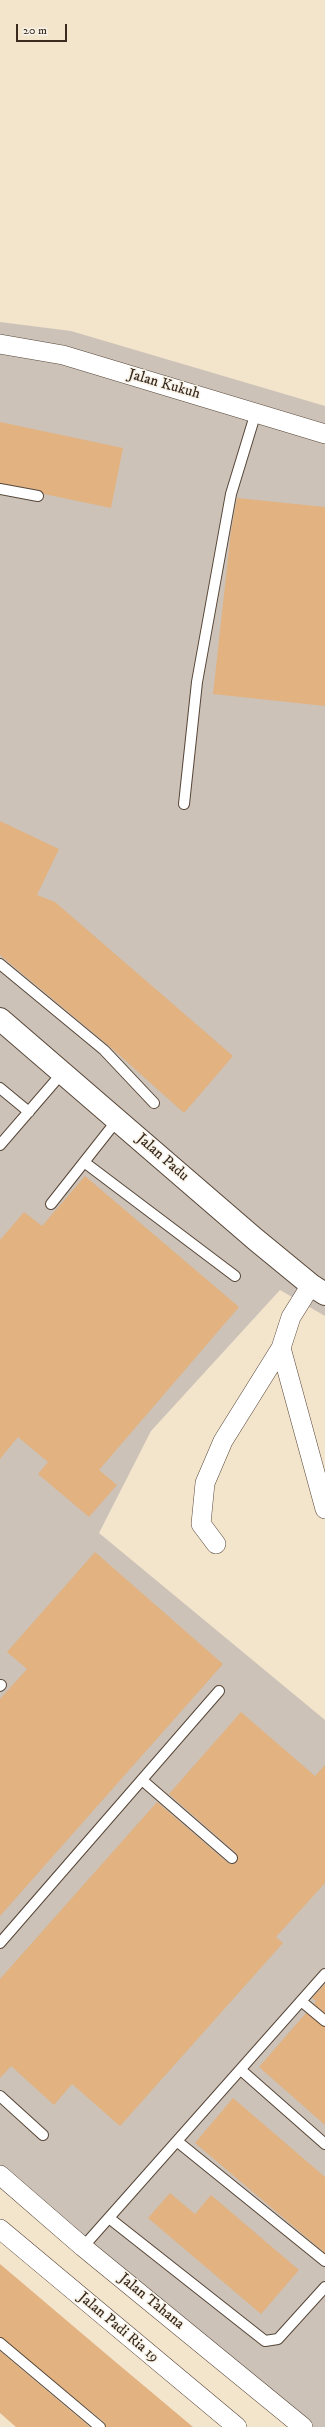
<!DOCTYPE html>
<html>
<head>
<meta charset="utf-8">
<style>
  body { margin:0 }
  #map { position:relative; width:325px; height:2427px; overflow:hidden; background:#f3e4cc; font-family:"IM FELL DW Pica",serif }
  canvas { display:block }
  .scale { position:absolute; left:16px; top:24px; width:51px; height:18px; box-sizing:border-box; border:2px solid #3b2a1e; border-top:0; padding-left:5px; font-size:12px; line-height:14px; white-space:nowrap; color:#3b2a1e; -webkit-text-stroke:3px #f7f3e8; paint-order:stroke }
</style>
</head>
<body>
<div id="map">
<canvas width="325" height="2427"></canvas>
<div class="scale">20 m</div>
</div>
<script>
const g = document.querySelector('canvas').getContext('2d');
g.lineJoin = 'round';
function paint(path, color) { g.fillStyle = color; g.fill(path, 'evenodd'); }
function strokePath(path, color, width, dash) { g.strokeStyle = color; g.lineWidth = width; g.lineCap = dash ? 'butt' : 'round'; g.setLineDash(dash || []); g.stroke(path); }
function label(font, color, halo, rows, align = 'center') {
  g.font = font + ' "IM FELL DW Pica",serif'; g.lineWidth = 3; g.setLineDash([]); g.textBaseline = 'middle'; g.strokeStyle = halo; g.fillStyle = color; for (const [text, x, y, turn = 0] of rows) {
    g.save(); g.translate(x, y); g.rotate((+turn || 0) * Math.PI / 180); g.textAlign = isNaN(turn) ? turn : align; if (halo) g.strokeText(text, 0, 0); g.fillText(text, 0, 0); g.restore();
  }
}
const industrial = new Path2D(`
  M0,322L71,331L325,406V1316L280,1290L151,1431L99,1533L325,1720V2427H299L0,2185Z`);
const building = new Path2D(`
  M0,422L123,448L111,508L44,494L39,490L0,483Z
  M237,498L325,507V706L213,694L231,531Z
  M0,821L59,849L37,895L55,902L233,1056L184,1113L108,1045L0,955Z
  M85,1176L239,1307L99,1470L117,1485L89,1517L38,1474L48,1462L18,1437L0,1459V1240L24,1212L42,1226Z
  M95,1552L223,1664L0,1916V1699L27,1669L7,1652Z
  M241,1712L315,1776L325,1765V1883L276,1937L283,1943L120,2126L72,2084L54,2105L11,2066L0,2078V1979L157,1802L228,1863L234,1864L237,1862L236,1853L169,1794Z
  M325,1984V2013L314,2004L316,2001L312,1998Z
  M306,2013L325,2027V2125L259,2067Z
  M233,2098L325,2177V2253L195,2143Z
  M170,2193L195,2214L211,2195L299,2270L261,2314L148,2218Z
  M0,2264L112,2359L193,2427H106L104,2422L0,2337Z
  M0,2351L90,2427H16L0,2413Z`);
const service = new Path2D(`
  M0,489L38,496
  M184,804L197,682L231,494L256,412
  M0,964L104,1050L154,1103
  M0,1088L29,1112
  M0,1145L63,1072
  M84,1162L235,1276
  M51,1204L118,1119
  M0,1686L1,1685
  M142,1780L232,1858
  M0,1943L219,1691
  M301,2001L325,2021
  M241,2070L325,2144
  M0,2096L43,2135
  M178,2142L325,2261
  M109,2218L265,2341L278,2339L325,2287
  M83,2247L325,1974
  M0,2343L100,2427`);
const minor = new Path2D(`
  M0,344L63,355L325,434
  M281,1348L325,1509
  M216,1544L201,1524L205,1483L223,1441L281,1348L291,1317L311,1285
  M0,2175L83,2247L303,2427
  M0,2229L237,2427`);
const tertiary = new Path2D(`
  M0,1019L255,1239L311,1285L325,1294`);
const streetNames = [
  ["Jalan Kukuh",164,385,16],
  ["Jalan Padu",162,1158,41],
  ["Jalan Tahana",151,2302,39],
  ["Jalan Padi Ria 19",118,2328,40]
];
paint(industrial, '#ccc2b8');
paint(building, '#e2b281');
strokePath(service, '#574638', 12);
strokePath(minor, '#574638', 20);
strokePath(tertiary, '#574638', 24);
strokePath(service, '#fff', 10);
strokePath(minor, '#fff', 19);
strokePath(tertiary, '#fff', 22);
label('15px', '#3b2a1e', '#f7f3e8', streetNames);
</script>
</body>
</html>
